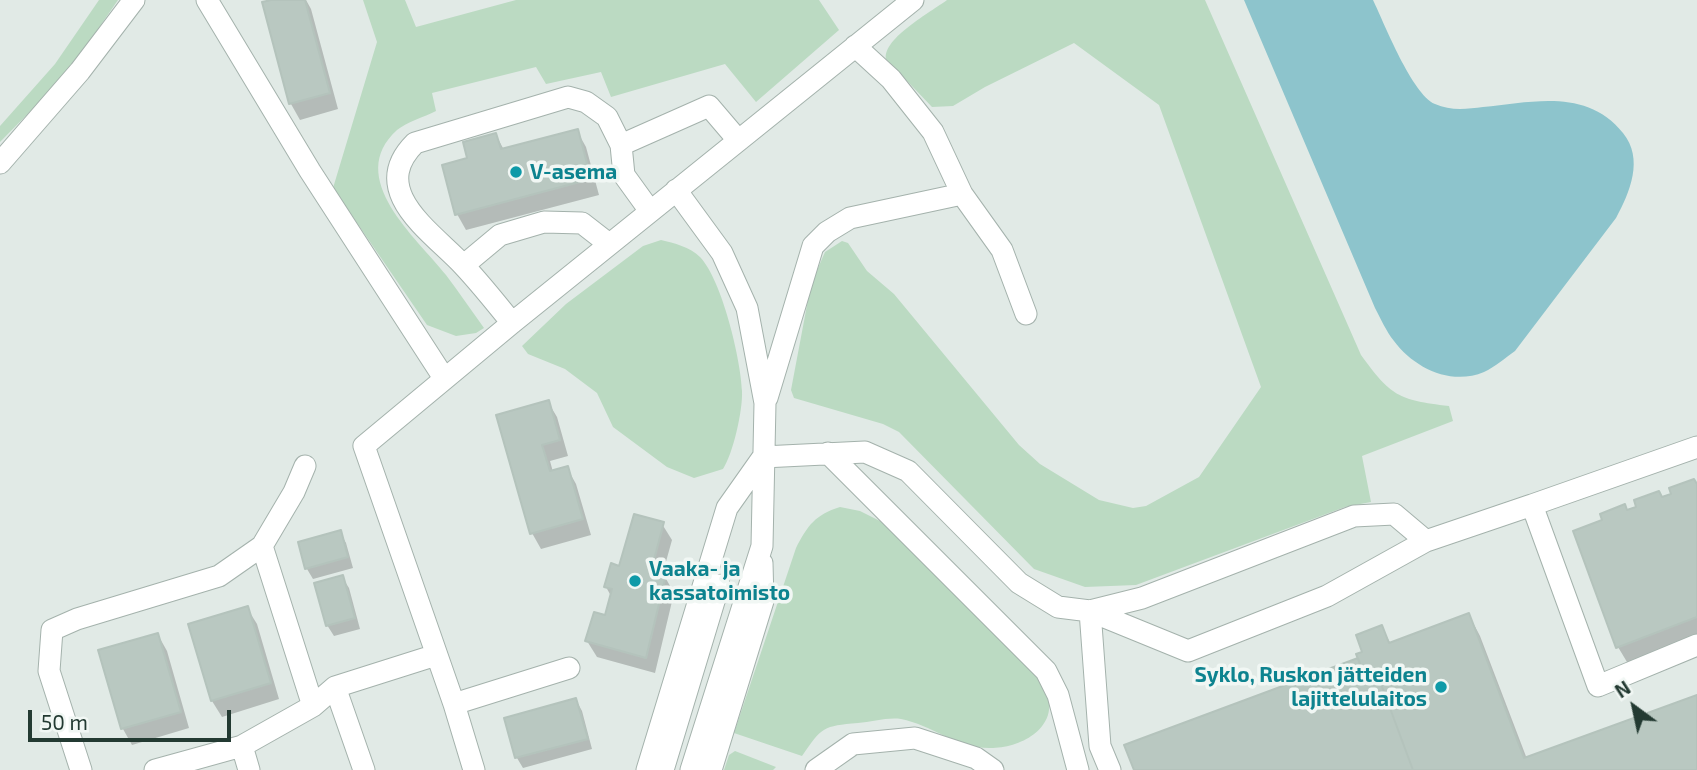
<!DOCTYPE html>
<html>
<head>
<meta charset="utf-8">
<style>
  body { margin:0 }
  #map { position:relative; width:1697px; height:770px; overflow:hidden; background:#e1eae6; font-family:"Exo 2",sans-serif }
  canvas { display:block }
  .north { position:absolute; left:1599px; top:672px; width:70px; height:70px; -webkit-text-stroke:5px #f1f7f4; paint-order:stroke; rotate:327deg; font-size:19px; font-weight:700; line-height:28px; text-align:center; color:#233a32 }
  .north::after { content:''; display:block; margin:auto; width:24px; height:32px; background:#233a32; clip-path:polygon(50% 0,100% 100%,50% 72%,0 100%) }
  .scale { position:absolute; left:28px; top:710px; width:203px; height:32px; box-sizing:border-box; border:4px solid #233a32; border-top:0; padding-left:9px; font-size:21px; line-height:24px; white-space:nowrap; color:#233a32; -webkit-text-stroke:5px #f1f7f4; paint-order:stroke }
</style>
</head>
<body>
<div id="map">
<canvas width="1697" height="770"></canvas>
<div class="north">N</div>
<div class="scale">50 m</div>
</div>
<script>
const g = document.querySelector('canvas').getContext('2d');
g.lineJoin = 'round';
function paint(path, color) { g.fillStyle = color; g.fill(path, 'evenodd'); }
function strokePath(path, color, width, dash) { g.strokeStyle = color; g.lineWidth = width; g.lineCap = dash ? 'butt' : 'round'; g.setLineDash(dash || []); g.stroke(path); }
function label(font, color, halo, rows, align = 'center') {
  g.font = font + ' "Exo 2",sans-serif'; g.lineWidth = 7; g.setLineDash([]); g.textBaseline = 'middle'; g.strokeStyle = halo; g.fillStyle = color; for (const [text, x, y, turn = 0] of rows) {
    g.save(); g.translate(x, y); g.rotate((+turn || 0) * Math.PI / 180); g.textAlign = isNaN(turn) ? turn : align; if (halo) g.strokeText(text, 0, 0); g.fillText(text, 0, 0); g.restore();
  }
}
const green = new Path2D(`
  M99,0H118L67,74L0,142V126L55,64Z
  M363,0H405L416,27L516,0H819L839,30L756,102L725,64L611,97L601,72L546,84L536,67L432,93L436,111C424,117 407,122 397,130C344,178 417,238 446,275C459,292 471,310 484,328L476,333L456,336L427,325L333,188L377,42Z
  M947,0H1205L1361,355C1391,396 1398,400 1449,406L1453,421L1362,456L1371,502L1345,507L1136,585L1085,587L1034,569L899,432L883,424L794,398L791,390L811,284L825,252L842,241L848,243L867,271L894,294L1019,445L1040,464L1099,500L1133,508L1146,506L1199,477L1261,387L1159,105L1074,43L985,87L953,106L932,107L886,59C883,38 931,12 947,0Z
  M661,240C674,243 690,247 700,257C722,280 741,360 742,391C743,410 733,454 723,469L694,478L667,467L613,427L597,393L565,369L528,354L522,346L566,304L643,246Z
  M840,507L860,511L884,523L1036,674C1040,680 1045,686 1047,692C1059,727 1023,747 993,748C960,750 932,725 901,719C888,717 871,722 858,723C823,726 822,727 802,756L734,733L796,548C808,525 815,515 840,507Z
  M735,751L776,767L773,770H724L729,755Z`);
const water = new Path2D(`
  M1244,0H1373C1385,25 1412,94 1435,104C1450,111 1467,109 1483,107C1533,102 1587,88 1623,133C1644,159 1630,192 1616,218L1515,351C1505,358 1495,367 1484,372C1451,386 1414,368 1394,341C1386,331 1381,319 1375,308Z`);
const shadow = new Path2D(`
  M278,0H306L311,9L338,109L300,120L291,104L264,4Z
  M577,131L586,147L599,195L466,230L457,214L469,160L496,135L504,150Z
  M548,402L557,417L568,456L550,461L553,472L567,468L576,484L591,535L541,549L532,533L498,416Z
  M1697,486V642L1630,667L1618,647L1628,512Z
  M662,524L672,540L662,576L665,577L674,593L655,673L597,657L587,641L606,617L611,596L606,587Z
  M340,532L346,543L353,568L313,579L307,569Z
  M342,577L349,588L360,629L334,636L327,625Z
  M247,608L257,624L279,699L222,717L212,701L190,625Z
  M1469,615L1480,636L1527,759L1697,697V770H1136L1360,659L1381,627L1391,644Z
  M158,635L167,651L189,728L132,745L123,729L101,651Z
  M576,700L582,711L592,749L523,768L517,758L506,720Z`);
const building = new Path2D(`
  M271,0H305L330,93L289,104L262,2Z
  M578,129L591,179L455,215L442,165L467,158L463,142L496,133L501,149Z
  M549,400L560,440L542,445L550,471L568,466L583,519L530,534L496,415Z
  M1694,479L1697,484V617L1616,648L1573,531L1602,520L1600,514L1625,504L1627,510L1636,507L1634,500L1659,491L1662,497L1671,494L1669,488Z
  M634,514L664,522L651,571L666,575L646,658L585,641L594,612L605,615L612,589L604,587L611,563L619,566Z
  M341,530L348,557L305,569L298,542Z
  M343,575L355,618L326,626L314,583Z
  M248,606L271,683L211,701L188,624Z
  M1469,613L1524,758L1697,695V770H1413L1378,676L1366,680L1356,654L1362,652L1356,635L1382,625L1389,643Z
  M158,633L181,712L121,729L98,650Z
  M1358,658L1366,680L1378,676L1413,770H1134L1124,745Z
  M576,698L588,739L515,758L504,718Z`);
const minor = new Path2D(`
  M207,0L310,171L444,378
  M621,145L709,106L738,140
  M0,163L80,71L134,0
  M676,190L722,253L747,308L765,403L762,546L691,770
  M962,194L1002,250L1026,314
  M464,265L500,235L544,222L582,223L609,244
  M512,323C496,303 480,283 463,265C431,231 367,191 415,143L568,97L586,102L607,117L621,145L624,175L650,211
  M767,398L813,246L827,232L850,218L962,194L933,132L891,79L855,46
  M828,453L1046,671L1058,695L1078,770
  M763,457L865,452L908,471L1019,583L1058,607L1090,611L1142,598L1354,516L1394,514L1426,541L1532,505L1598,686L1697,645
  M1532,505L1697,447
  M262,546L313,706
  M335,687L364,770
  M454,704L569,668
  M242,746L249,770
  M81,770L49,671L52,630L77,619L219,576L262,546L294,492L305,466
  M155,770L242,746L313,706L335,687L436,655
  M474,770L454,704L364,446L512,323L913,0
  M647,770L727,508L763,457
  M663,770L719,585
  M711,770L763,601L762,563
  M816,770L853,744L915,738L976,758L993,770
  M1110,770L1100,746L1090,611L1188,651L1327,596L1426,541`);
const markers = [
  [516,172,7,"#0f9aa8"],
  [635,581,7,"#0f9aa8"],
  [1441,687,7,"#0f9aa8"]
];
const cultureNames = [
  ["V-asema",530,172],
  ["Vaaka- ja",649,569],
  ["kassatoimisto",649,593],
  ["Syklo, Ruskon jätteiden",1427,675,"right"],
  ["lajittelulaitos",1427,699,"right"]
];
paint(green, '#bbdac2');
paint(water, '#8dc4cc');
paint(shadow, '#0003');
paint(building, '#b9c8c1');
strokePath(building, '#b4c3bc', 2);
strokePath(minor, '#a4b2ac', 23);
strokePath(minor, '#fff', 21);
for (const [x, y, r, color] of markers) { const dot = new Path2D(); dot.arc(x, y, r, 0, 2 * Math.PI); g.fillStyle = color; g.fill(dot); strokePath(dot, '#f1f7f4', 2.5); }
label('bold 21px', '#0d838f', '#f1f7f4', cultureNames, 'left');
</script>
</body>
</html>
